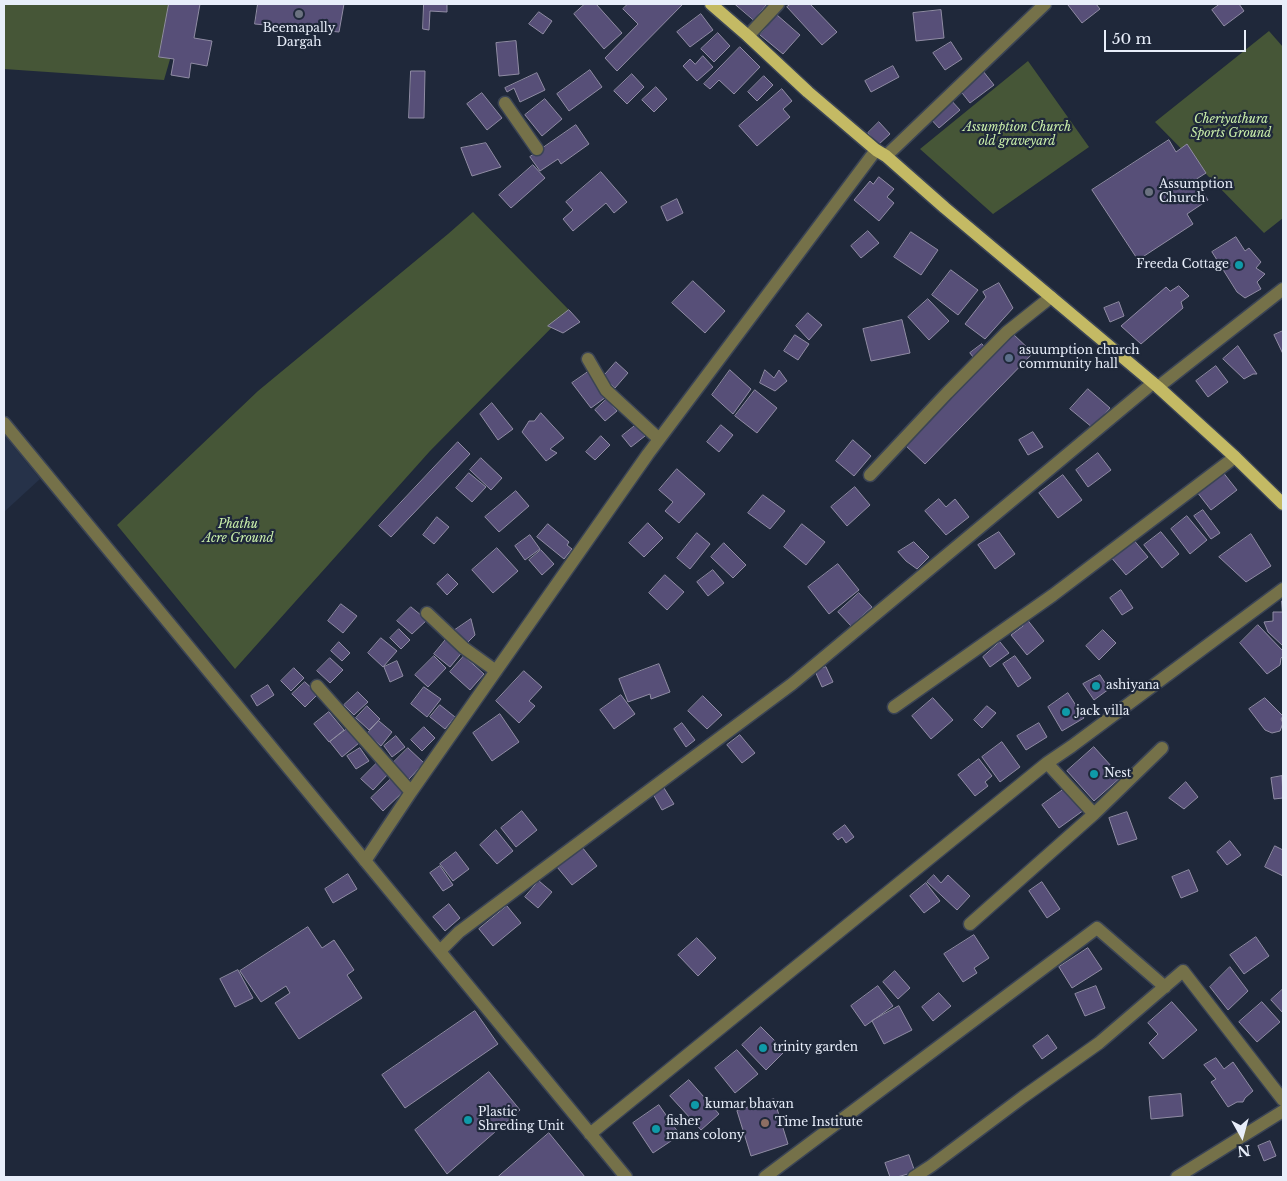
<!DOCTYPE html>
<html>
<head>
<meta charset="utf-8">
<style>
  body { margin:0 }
  #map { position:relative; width:1287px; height:1181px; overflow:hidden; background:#1f283a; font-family:"Libre Baskerville",serif }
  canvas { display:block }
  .frame { position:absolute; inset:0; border:5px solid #e8eefa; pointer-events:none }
  .north { position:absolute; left:1217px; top:1111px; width:50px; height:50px; -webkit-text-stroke:4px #1f283a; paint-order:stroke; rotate:173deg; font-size:14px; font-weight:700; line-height:20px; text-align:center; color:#e8eefa }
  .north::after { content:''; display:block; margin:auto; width:18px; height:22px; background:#e8eefa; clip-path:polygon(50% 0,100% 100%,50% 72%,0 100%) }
  .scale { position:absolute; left:1104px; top:30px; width:142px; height:22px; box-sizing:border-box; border:2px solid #e8eefa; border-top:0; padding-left:6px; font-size:15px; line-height:18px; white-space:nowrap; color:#e8eefa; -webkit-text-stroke:4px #1f283a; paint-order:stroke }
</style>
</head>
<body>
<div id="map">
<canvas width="1287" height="1181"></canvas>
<div class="frame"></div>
<div class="north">N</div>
<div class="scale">50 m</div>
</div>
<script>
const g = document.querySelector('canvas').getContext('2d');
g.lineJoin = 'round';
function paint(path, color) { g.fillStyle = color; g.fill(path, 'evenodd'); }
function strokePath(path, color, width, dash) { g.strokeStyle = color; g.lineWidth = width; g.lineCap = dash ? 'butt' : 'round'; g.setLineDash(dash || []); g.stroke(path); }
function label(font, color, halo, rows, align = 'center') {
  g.font = font + ' "Libre Baskerville",serif'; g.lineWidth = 4.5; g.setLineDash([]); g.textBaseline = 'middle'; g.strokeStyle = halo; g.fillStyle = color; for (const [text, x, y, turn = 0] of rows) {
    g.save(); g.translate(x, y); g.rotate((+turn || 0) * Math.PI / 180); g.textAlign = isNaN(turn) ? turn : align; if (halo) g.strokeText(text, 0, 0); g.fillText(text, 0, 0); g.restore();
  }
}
const built = new Path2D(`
  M4,435L40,479L4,512Z`);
const green = new Path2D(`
  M4,4H186L164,80L4,69Z
  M1269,31L1283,47V218L1264,233L1155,122Z
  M1028,61L1089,147L993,214L920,149Z
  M473,212L569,310L430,451L235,669L117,525L258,391L448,234Z`);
const building = new Path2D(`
  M169,4H200L194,38L212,41L207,66L191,63L189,78L171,75L174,59L159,57Z
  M258,4H344L339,32L255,24Z
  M424,4H447V12L430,11L429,30L423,29Z
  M585,4H596L622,33L604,49L574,14Z
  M628,4H683L617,71L605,58L638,24L623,9Z
  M735,4H767L754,20Z
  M791,4H810L837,32L822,45L787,7Z
  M1070,4H1096L1100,9L1082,23L1068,5Z
  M1220,4H1239L1244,11L1224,26L1212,10Z
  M941,10L944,38L916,41L913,13Z
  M539,12L552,21L543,34L529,24Z
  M701,14L713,30L690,47L677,32Z
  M777,15L800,35L783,54L760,35Z
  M718,33L730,46L714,62L701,49Z
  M516,41L519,74L499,76L496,43Z
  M951,42L962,59L945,70L933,53Z
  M740,47L760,67L734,94L719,80L710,89L704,84Z
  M703,56L713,67L697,81L683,66L690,59L695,64Z
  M893,66L899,77L871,92L865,81Z
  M590,70L602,87L569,111L557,94Z
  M411,71H425L424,118H409Z
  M983,71L994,85L970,103L959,89Z
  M537,73L545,90L520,102L514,88L507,92L505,88Z
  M632,74L644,87L627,104L614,91Z
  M764,76L773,85L757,101L748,92Z
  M656,87L667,99L654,112L642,100Z
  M782,89L792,101L783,109L790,117L757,146L739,126Z
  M482,93L502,118L487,130L467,104Z
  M949,98L960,110L939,128L928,116Z
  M545,99L562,119L542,136L525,115Z
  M879,122L890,134L878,145L868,133Z
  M576,125L589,144L561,164L558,159L540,171L530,157Z
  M1169,140L1176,152L1187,144L1206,173L1195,180L1208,200L1187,214L1193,224L1138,260L1092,190Z
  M486,143L501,167L472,176L461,148Z
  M533,165L545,178L511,208L499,195Z
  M601,172L627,202L614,213L606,203L573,231L563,219L573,210L566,202Z
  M879,177L894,189L887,197L894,203L879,221L854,200L870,181L873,184Z
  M677,199L683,213L667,221L661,207Z
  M868,231L879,243L861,258L851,246Z
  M911,232L938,250L921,275L894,257Z
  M1236,237L1245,251L1249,248L1261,262L1256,268L1265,274L1257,282L1261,289L1245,298L1237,292L1212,252Z
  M951,270L978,290L958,315L932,295Z
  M693,281L725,311L705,333L672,303Z
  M999,283L1013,308L985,339L965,324L986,297L983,292Z
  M1179,286L1189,296L1181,302L1183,308L1141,344L1121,326L1166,287L1170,291Z
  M928,299L949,321L929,340L908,317Z
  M1119,302L1124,316L1110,322L1104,308Z
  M569,310L580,322L563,333L548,326Z
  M808,313L822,325L809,340L796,326Z
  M902,320L910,353L871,361L863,329Z
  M1283,331V354L1274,335Z
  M1012,333L1033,353L925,464L904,444Z
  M795,335L809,344L798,360L784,351Z
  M982,344L988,351L976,361L970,353Z
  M1238,346L1257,374H1253L1244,379L1223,359Z
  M616,362L628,373L615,388L603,377Z
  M1216,366L1228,382L1208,397L1196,381Z
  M730,370L751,389L733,414L712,395Z
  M765,370L774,378L779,370L787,381L775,391L760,383Z
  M588,372L606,397L591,408L572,383Z
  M1088,389L1110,408L1093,428L1070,409Z
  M755,390L777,408L757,433L735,416Z
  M607,399L617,411L605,421L595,410Z
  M492,403L513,429L498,440L480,414Z
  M541,413L564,438L550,449L557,453L546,461L522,432L529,421H534Z
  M636,425L645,436L631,447L622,436Z
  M721,425L733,435L719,452L707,442Z
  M1033,432L1043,447L1028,455L1019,440Z
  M601,436L610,445L595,460L586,452Z
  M853,440L871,456L854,476L836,461Z
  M458,442L470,454L391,537L379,526Z
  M1098,453L1111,470L1088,487L1076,470Z
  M481,458L502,478L491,490L470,470Z
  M677,469L705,494L679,523L665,511L673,502L659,490Z
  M1222,471L1237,490L1211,510L1197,492Z
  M469,473L486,487L472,502L456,488Z
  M1063,475L1082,500L1058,518L1039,493Z
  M855,487L870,505L847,526L831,507Z
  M516,491L529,506L499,532L485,517Z
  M763,495L785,511L770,529L748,513Z
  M939,499L946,507L955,499L969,517L946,535L925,511Z
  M1203,510L1220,533L1211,539L1194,516Z
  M1187,516L1207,540L1190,554L1171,529Z
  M437,517L449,527L434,544L423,535Z
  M648,523L663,538L644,557L629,543Z
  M548,524L569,542L567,545L572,549L564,559L537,537Z
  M802,524L825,542L806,565L784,547Z
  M999,532L1015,554L995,569L978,545Z
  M1161,532L1179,554L1162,568L1144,545Z
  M697,533L710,544L690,569L677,558Z
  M1251,534L1271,566L1246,582L1219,557Z
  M530,535L540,549L525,560L515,546Z
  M1132,538L1148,557L1126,575L1110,556Z
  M914,542L929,557L917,569L906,561L898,552Z
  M724,543L746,565L733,578L711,557Z
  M497,548L518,571L493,593L472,570Z
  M541,550L554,564L542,575L529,560Z
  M838,564L859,590L829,614L808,587Z
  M713,570L724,583L708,596L697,582Z
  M448,574L458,584L447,595L437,584Z
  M665,575L684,592L667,610L649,593Z
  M1121,590L1133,608L1122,615L1110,598Z
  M859,593L872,607L851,626L838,612Z
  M1282,601H1283V646L1268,632L1264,622L1273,621V612H1282Z
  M341,604L357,616L343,633L328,621Z
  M411,607L427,620L412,634L397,621Z
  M1026,618L1044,641L1027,655L1011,635L1023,626L1021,622Z
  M471,619L475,635L464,646L452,632Z
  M1258,625L1283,651V656L1281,658L1280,665L1267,674L1240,643Z
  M399,629L410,640L401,649L390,638Z
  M1103,630L1116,643L1099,660L1086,646Z
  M448,637L464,650L450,667L434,654Z
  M381,638L397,651L383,667L368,653Z
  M339,642L350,653L342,661L331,651Z
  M1000,642L1009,653L990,667L983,657Z
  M434,656L446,668L428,687L415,675Z
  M464,656L484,674L470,690L450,672Z
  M1015,656L1031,678L1018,687L1003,664Z
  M330,658L343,670L330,683L317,671Z
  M397,661L403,676L390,682L384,667Z
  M659,664L670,692L651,699L650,694L628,702L619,679Z
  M826,667L833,682L822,687L815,671Z
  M294,668L304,678L291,691L281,681Z
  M524,671L542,687L529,701L535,706L519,723L496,701Z
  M1100,675L1109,689L1094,700L1083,684Z
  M305,682L318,694L305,707L292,694Z
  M268,685L274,695L257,706L251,696Z
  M424,687L441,699L427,717L411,704Z
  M358,692L368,702L354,715L344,705Z
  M1068,693L1084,718L1062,731L1048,707Z
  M621,695L635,714L614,729L600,710Z
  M703,696L722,715L707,729L688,711Z
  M933,698L953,720L931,739L912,716Z
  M1265,698L1283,716L1281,719L1283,723L1280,731L1272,733L1265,730L1249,709Z
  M440,705L455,717L445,729L430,717Z
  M367,706L380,719L369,730L356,718Z
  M987,706L996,713L982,728L974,720Z
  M329,712L344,730L329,742L314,724Z
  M500,714L519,742L492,761L473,733Z
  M379,721L392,732L381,746L367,734Z
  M682,723L695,740L686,747L674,729Z
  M1039,723L1047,737L1026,750L1017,736Z
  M424,727L435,738L422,751L411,740Z
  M347,729L359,743L342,757L330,742Z
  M740,735L755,753L742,763L727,745Z
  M396,736L405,747L392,757L384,746Z
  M1002,742L1020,767L1000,782L982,757Z
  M1094,747L1121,777L1094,801L1067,771Z
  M360,748L369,761L356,769L347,756Z
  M408,748L424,763L409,779L393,763Z
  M979,759L992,776L985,782L988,786L975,796L958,775Z
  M378,762L389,773L373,790L361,779Z
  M1282,776L1283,798L1274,799L1271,778Z
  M391,779L404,791L383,811L371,798Z
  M1186,782L1198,797L1184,809L1169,798Z
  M1067,787L1084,810L1059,828L1042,805Z
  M664,788L674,804L662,810L653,794Z
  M522,811L537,830L516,847L501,828Z
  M1127,812L1137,839L1118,845L1109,818Z
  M845,825L854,837L846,843L842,837L838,840L833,834Z
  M496,830L513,851L497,864L480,845Z
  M1230,841L1241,855L1227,865L1217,852Z
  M1275,846L1283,850V876L1265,867Z
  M582,847L597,866L572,885L557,867Z
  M456,852L469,869L453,881L440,864Z
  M440,866L453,885L443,891L430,873Z
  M1189,870L1198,891L1181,898L1172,877Z
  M348,874L357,889L333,903L325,889Z
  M934,875L941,883L948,875L970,896L957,910L927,882Z
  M539,881L552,892L538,908L525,897Z
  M1042,882L1060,909L1047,918L1029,891Z
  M926,883L940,901L924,913L910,896Z
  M449,904L460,918L445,931L433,917Z
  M507,906L521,923L493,946L479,929Z
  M308,927L322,948L334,940L354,970L347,975L362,998L299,1039L275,1003L290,993L286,986L261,1002L240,971Z
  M974,935L989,958L974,968L977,973L963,982L944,954Z
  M1256,937L1269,956L1244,974L1230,955Z
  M697,938L716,958L698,976L678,955Z
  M1088,948L1102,969L1072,988L1059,967Z
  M1230,967L1248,991L1228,1010L1210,987Z
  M238,970L253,998L235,1007L220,979Z
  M895,971L910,988L898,999L883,982Z
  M878,986L893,1006L865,1026L851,1006Z
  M1096,986L1105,1008L1085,1016L1075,994Z
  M1283,989V1013L1271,1000Z
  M939,993L951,1006L933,1021L922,1007Z
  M1172,1002L1197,1030L1163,1059L1149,1043L1158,1034L1148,1023Z
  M1262,1002L1280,1022L1257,1042L1239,1022Z
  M899,1006L912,1030L884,1044L872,1021Z
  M475,1011L498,1044L405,1108L382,1075Z
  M761,1027L785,1051L766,1070L742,1045Z
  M1048,1035L1057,1048L1042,1059L1033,1046Z
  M737,1050L758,1074L735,1093L715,1068Z
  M1216,1058L1224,1069L1233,1062L1253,1091L1245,1098L1243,1102H1237L1228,1107L1211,1082L1216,1079L1204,1065Z
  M489,1072L520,1110L447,1174L415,1130Z
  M689,1080L719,1114L701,1130L670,1096Z
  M1181,1094L1183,1116L1151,1119L1149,1097Z
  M774,1099L788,1144L751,1156L737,1111Z
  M659,1105L680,1135L653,1153L633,1123Z
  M549,1133L585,1177H498Z
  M1270,1141L1276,1156L1264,1161L1258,1146Z
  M909,1155L915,1172L897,1177H890L885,1163Z`);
const minor = new Path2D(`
  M748,36L778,4
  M505,103L537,149
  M886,156L1045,4
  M588,359L606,390L659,439
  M1158,387L1283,289
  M4,423L626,1177
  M870,475L947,393L1007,332L1051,297
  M427,613L464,648L496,671
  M317,686L411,792
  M894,707L1053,595L1235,457
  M1047,763L1094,814L1162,748
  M365,861L411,792L648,454L876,150
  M970,924L1094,814
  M440,951L459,932L792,684L1153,383
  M590,1134L1047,763L1072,746L1283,589
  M765,1177L1097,928L1165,987
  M914,1177L931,1166L1023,1097L1099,1043L1183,971L1283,1100
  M1177,1177L1283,1111`);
const major = new Path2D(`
  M711,4L748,36L808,92L876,150L886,156L945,208L1158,387L1235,457L1283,504`);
const markers = [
  [299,14,5,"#6b7280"],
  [1149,192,5,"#6b7280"],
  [1239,265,5,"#0f9aa8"],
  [1009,358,5,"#5c6f8a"],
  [1096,686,5,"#0f9aa8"],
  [1066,712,5,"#0f9aa8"],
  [1094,774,5,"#0f9aa8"],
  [763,1048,5,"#0f9aa8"],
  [695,1105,5,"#0f9aa8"],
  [468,1120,5,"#0f9aa8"],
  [765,1123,5,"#8d6e63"],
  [656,1129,5,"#0f9aa8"]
];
const poiNames = [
  ["Beemapally",299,29,"center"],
  ["Dargah",299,43,"center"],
  ["Assumption",1159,185],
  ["Church",1159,199],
  ["Freeda Cottage",1229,265,"right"],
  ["asuumption church",1019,351],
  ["community hall",1019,365],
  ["ashiyana",1106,686],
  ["jack villa",1076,712],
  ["Nest",1104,774],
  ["trinity garden",773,1048],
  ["kumar bhavan",705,1105],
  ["Plastic",478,1113],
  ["Shreding Unit",478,1127],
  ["fisher",666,1122],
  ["mans colony",666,1136],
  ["Time Institute",775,1123]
];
const parkNames = [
  ["Cheriyathura",1231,120],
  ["Sports Ground",1231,134],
  ["Assumption Church",1017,128],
  ["old graveyard",1017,142],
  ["Phathu",238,525],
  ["Acre Ground",238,539]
];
paint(built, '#263249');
paint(green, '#465637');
paint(building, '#574f78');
strokePath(building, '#908ca4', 1);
strokePath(minor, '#3b4455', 15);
strokePath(major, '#3b4455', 15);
strokePath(minor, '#757149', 12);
strokePath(major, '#c4ba64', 12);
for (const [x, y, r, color] of markers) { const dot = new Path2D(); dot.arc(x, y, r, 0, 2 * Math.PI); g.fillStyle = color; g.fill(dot); strokePath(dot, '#1f283a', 2); }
label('12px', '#e8eefa', '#1f283a', poiNames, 'left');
label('italic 12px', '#c9eeaa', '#1f283a', parkNames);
</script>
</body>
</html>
